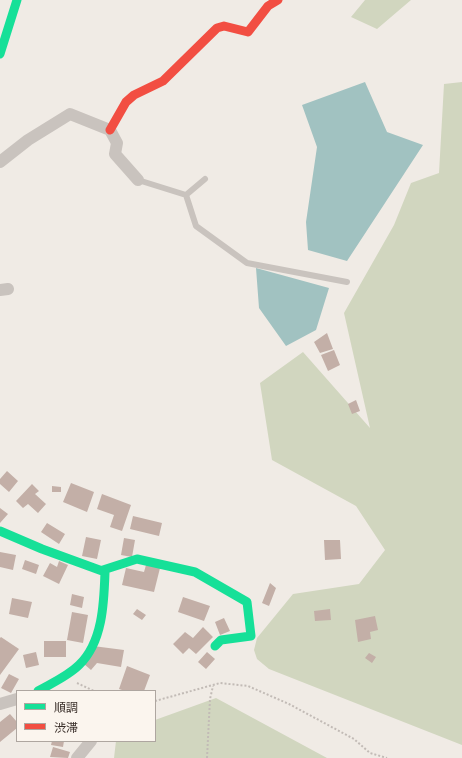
<!DOCTYPE html>
<html>
<head>
<meta charset="utf-8">
<style>
  body { margin:0 }
  #map { position:relative; width:462px; height:758px; overflow:hidden; background:#f0ebe5; font-family:Quicksand,"Noto Sans JP",sans-serif }
  canvas { display:block }
  .legend { position:absolute; left:16px; top:690px; width:140px; height:52px; box-sizing:border-box; background:#fbf5ee; border:1px solid #aea6a0; margin:0; padding:5px 7px; list-style:none; font-size:12px; color:#3b302b }
  .legend li { display:flex; align-items:center; gap:8px; height:20px }
  .legend b { width:20px; border:1px solid #aea6a0 }
</style>
</head>
<body>
<div id="map">
<canvas width="462" height="758"></canvas>
<ul class="legend">
<li><b style="height:5px;background:#16e098"></b>順調</li>
<li><b style="height:5px;background:#f24e42"></b>渋滞</li>
</ul>
</div>
<script>
const g = document.querySelector('canvas').getContext('2d');
g.lineJoin = 'round';
function paint(path, color) { g.fillStyle = color; g.fill(path, 'evenodd'); }
function strokePath(path, color, width, dash) { g.strokeStyle = color; g.lineWidth = width; g.lineCap = dash ? 'butt' : 'round'; g.setLineDash(dash || []); g.stroke(path); }
const green = new Path2D(`
  M365,0H411L377,29L351,17Z
  M462,82V745L269,669L257,659L254,650L257,638L293,594L359,584L385,550L356,506L272,460L260,383L303,352L370,428L344,313L394,225L411,183L439,173L444,84Z
  M216,698L327,758H114L116,741H155V720Z`);
const water = new Path2D(`
  M365,82L387,132L423,145L347,261L308,250L306,222L317,147L302,105Z
  M256,268L329,288L316,330L286,346L259,308Z`);
const building = new Path2D(`
  M327,333L333,349L320,353L314,342Z
  M334,350L340,365L328,371L321,355Z
  M356,400L360,411L352,414L348,404Z
  M7,471L18,481L9,492L0,484V479Z
  M71,483L94,492L87,512L63,502Z
  M32,484L39,491L35,494L46,504L38,513L28,504L23,508L16,501Z
  M52,486L61,487V492H52Z
  M102,494L131,505L122,531L110,527L114,515L97,509Z
  M0,508L8,514L0,523Z
  M133,516L162,523L159,536L130,529Z
  M47,523L65,534L59,544L41,532Z
  M86,537L101,540L97,559L82,556Z
  M124,538L135,540L132,557L121,555Z
  M324,540H340L341,559L325,560Z
  M0,552L16,555L13,570L0,567Z
  M25,560L39,565L36,574L22,569Z
  M59,561L68,565L59,584L43,576L50,563L57,567Z
  M146,565L160,568L154,592L122,585L126,568L144,572Z
  M270,583L276,588L269,606L262,603Z
  M72,594L84,597L82,608L70,605Z
  M183,597L210,606L204,621L178,612Z
  M12,598L32,602L28,618L9,614Z
  M137,609L146,615L142,620L133,614Z
  M330,609L331,620L315,621L314,611Z
  M72,612L88,615L83,643L67,640Z
  M375,616L378,630L370,632L371,639L358,642L355,620Z
  M224,618L230,631L220,635L215,622Z
  M203,627L213,637L196,654L189,648L183,654L173,644L185,632L193,638Z
  M1,637L19,649L0,675V638Z
  M44,641H66V657H44Z
  M93,646L124,650L121,667L97,663L91,670L84,664Z
  M36,652L39,665L26,668L23,655Z
  M207,652L215,659L206,669L198,662Z
  M369,653L376,657L372,663L365,658Z
  M127,666L150,675L144,691H125L119,689Z
  M9,674L19,679L11,693L1,688Z
  M10,714L17,722V728L0,742V722Z
  M52,741H64L63,747L51,745Z
  M53,747L70,752L68,758L50,757Z`);
const path = new Path2D(`
  M77,683L94,691
  M155,701L220,683L248,686L289,704L354,739L370,753L387,758
  M207,758L210,699L213,686`);
const lane = new Path2D(`
  M138,180L186,195L205,179
  M186,195L196,226L247,263L347,282`);
const street = new Path2D(`
  M0,162L28,140L70,114L110,130L117,143L115,154L138,180
  M0,290L8,289
  M0,704L17,699
  M77,758L91,741`);
const fast = new Path2D(`
  M0,54L17,0
  M0,531L42,549L105,572C104,602 103,642 79,665C68,676 52,683 38,691
  M103,570L137,559L195,572L247,602L251,636L221,640L215,646`);
const jam = new Path2D(`
  M110,130L126,102L134,95L163,81L217,28L224,26L248,32L268,6L278,0`);
paint(green, '#d1d6bf');
paint(water, '#a1c2c1');
paint(building, '#c3afa7');
strokePath(path, '#c2bbb6', 2, [2, 2]);
strokePath(lane, '#c9c3be', 6);
strokePath(street, '#c9c3be', 12);
strokePath(fast, '#16e098', 9);
strokePath(jam, '#f24e42', 9);
</script>
</body>
</html>
